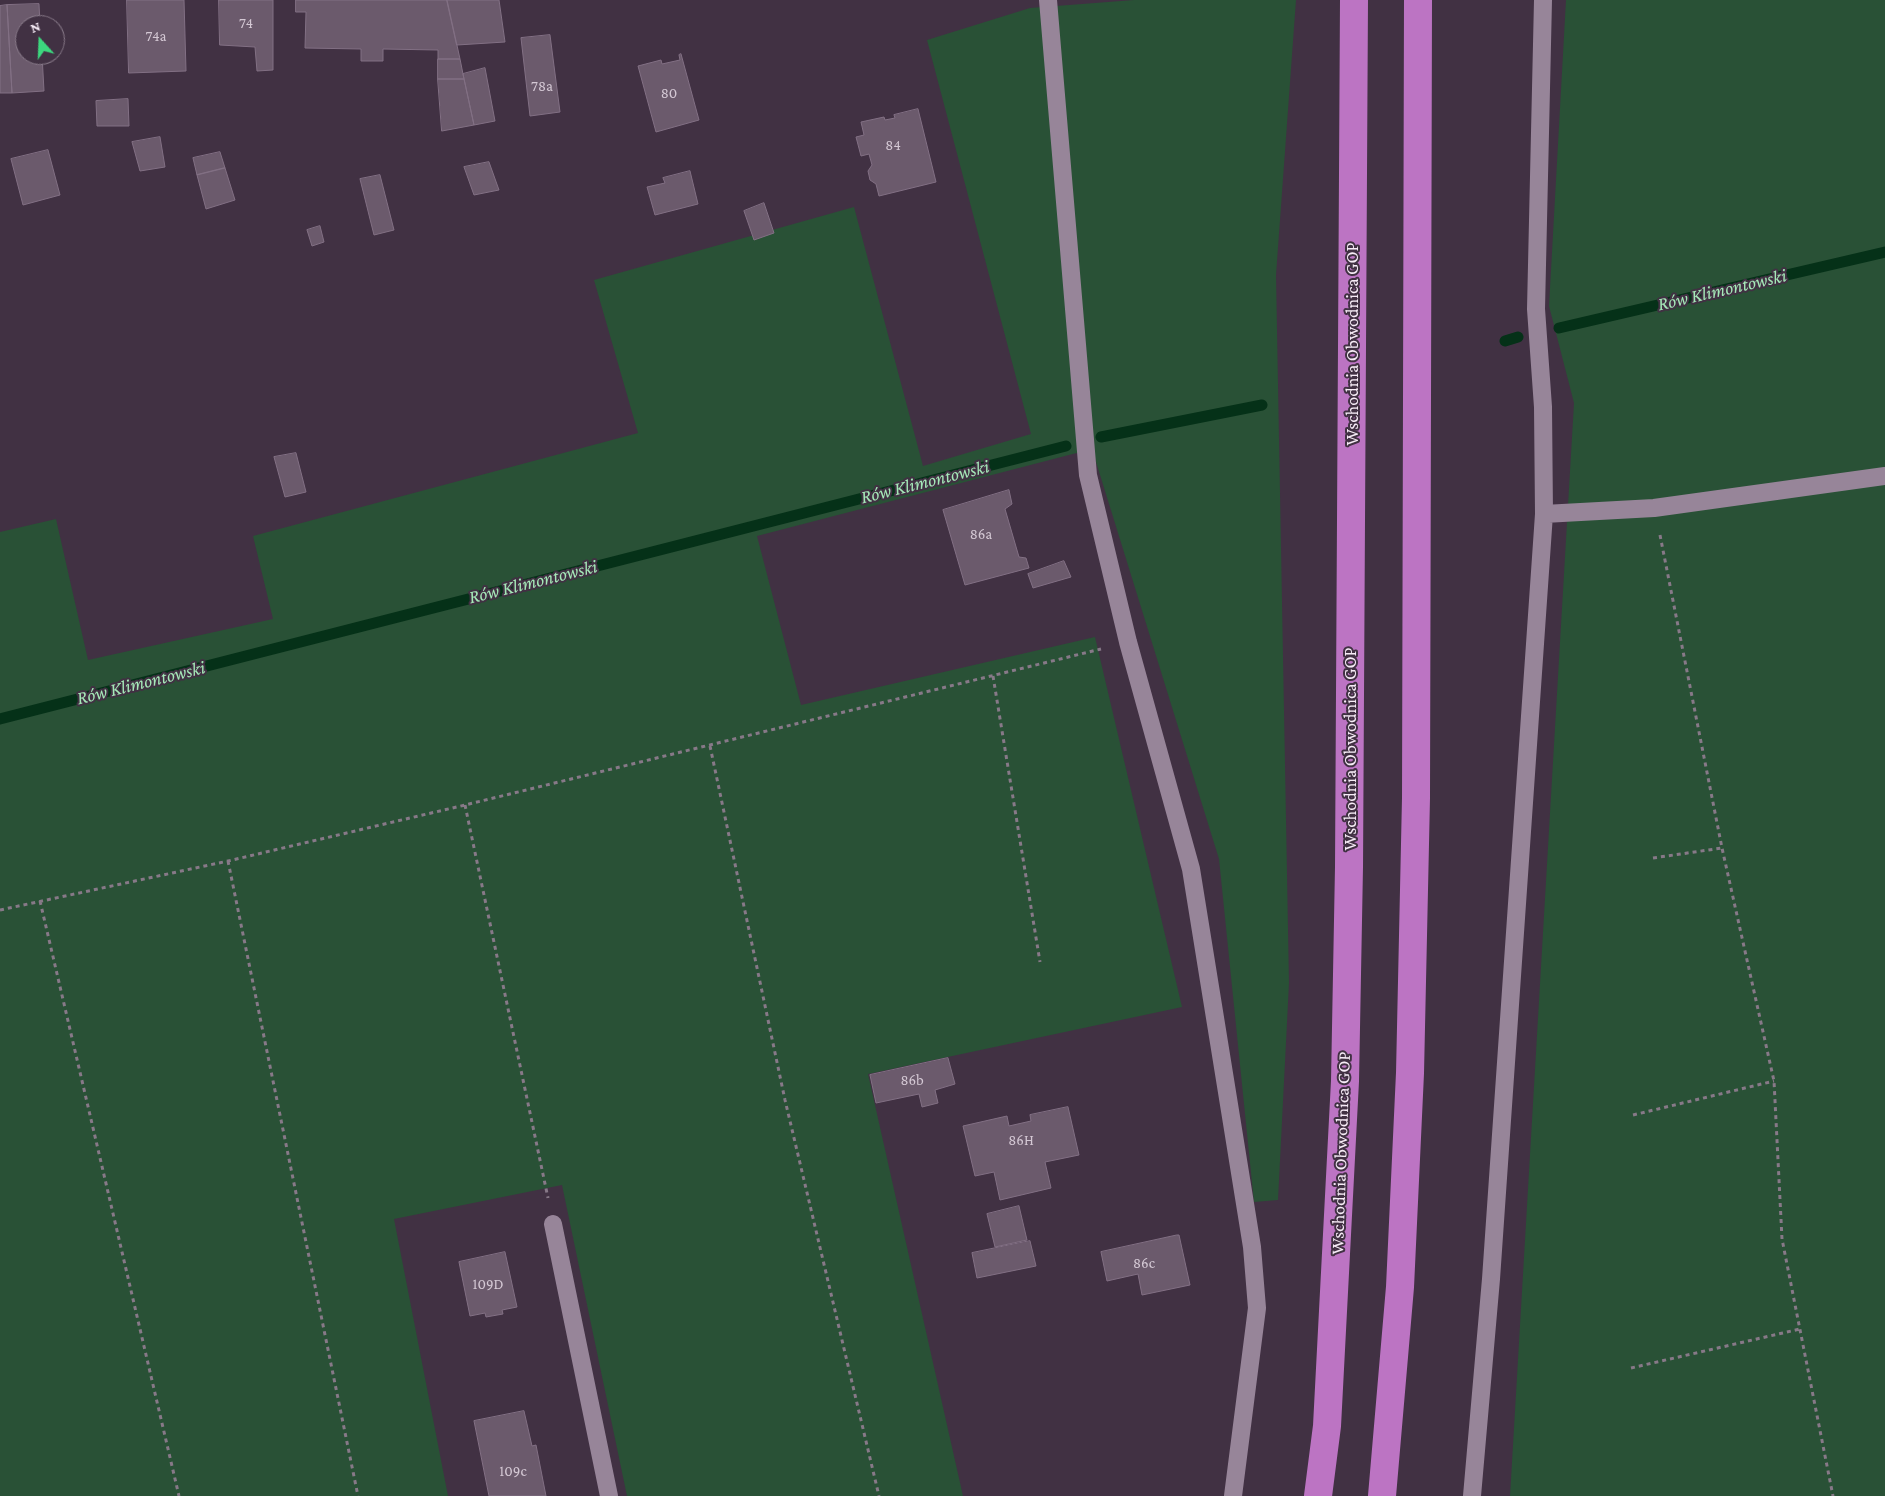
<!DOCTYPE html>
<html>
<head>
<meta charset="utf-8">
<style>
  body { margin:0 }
  #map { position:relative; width:1885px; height:1496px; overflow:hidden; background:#413143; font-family:"Crimson Pro",serif }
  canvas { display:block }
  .north { position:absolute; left:15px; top:15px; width:50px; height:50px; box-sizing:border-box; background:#413143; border:1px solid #8a7c8b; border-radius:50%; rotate:340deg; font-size:14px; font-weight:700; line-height:20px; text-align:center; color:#f7ecf7 }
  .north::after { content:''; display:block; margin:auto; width:18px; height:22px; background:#3cd77e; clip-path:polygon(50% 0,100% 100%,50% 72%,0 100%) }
</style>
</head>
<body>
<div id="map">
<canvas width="1885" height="1496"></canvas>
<div class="north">N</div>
</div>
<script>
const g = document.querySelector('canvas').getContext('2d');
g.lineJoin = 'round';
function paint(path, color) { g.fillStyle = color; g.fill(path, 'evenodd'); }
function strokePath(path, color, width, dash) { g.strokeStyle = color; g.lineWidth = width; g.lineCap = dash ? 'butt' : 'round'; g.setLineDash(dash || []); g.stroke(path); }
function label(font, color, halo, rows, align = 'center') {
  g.font = font + ' "Crimson Pro",serif'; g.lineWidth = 4; g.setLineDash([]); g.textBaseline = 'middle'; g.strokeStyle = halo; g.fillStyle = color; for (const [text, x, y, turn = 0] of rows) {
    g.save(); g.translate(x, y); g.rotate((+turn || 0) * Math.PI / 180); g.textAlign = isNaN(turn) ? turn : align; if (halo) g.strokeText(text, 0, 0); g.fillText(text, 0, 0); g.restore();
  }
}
const green = new Path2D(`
  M1134,0H1296L1276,275L1289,983L1278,1200L1254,1202L1219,859L1092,449L757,536L801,705L1095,637L1182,1007L868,1074L963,1496H627L562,1185L394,1219L448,1496H0V532L56,519L88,660L273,619L253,536L638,433L594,280L854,207L923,466L1031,434L927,40L1030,8Z
  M1566,0H1885V1496H1510L1574,403L1549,306Z`);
const stream = new Path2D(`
  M1559,328L1885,252
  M1505,341L1518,337
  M1101,437L1262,405
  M0,719L1066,446`);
const building = new Path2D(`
  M127,0H184L186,71L129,73Z
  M219,0H273V70L257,71L255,47L220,45Z
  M296,0H447L460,59H438V50L383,49V61H361V49L305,48L306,12H296Z
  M447,0H499L505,42L457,45Z
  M39,4L40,25H25V55H42L44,91L12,93L7,5Z
  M7,5L12,93H0V6Z
  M550,35L560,112L530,116L521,38Z
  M681,54L699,120L656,132L638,66L661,60L662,64L680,60L679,55Z
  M438,59H460L464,79H438Z
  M485,68L495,121L474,125L463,74Z
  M438,79H464L474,125L442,131Z
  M128,99L129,126H97L96,101Z
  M918,109L936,182L879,196L876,184L870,180L868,171L872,165L869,154L861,156L856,137L864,135L861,122L884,117L885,120L895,118L894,115Z
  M160,137L165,167L140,171L132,142Z
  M48,150L60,195L23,205L11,159Z
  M220,152L225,168L197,175L193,158Z
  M489,162L499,190L474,195L464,167Z
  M225,168L235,200L206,209L197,175Z
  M690,171L698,204L655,215L647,187L665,183L663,178Z
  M380,175L394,230L374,235L360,179Z
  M764,203L774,233L754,240L744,211Z
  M320,226L324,242L312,246L307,230Z
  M296,453L306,492L285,497L274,457Z
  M1009,490L1012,504L1005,509L1019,557L1026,558L1029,568L965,585L943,510Z
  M1064,561L1071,577L1033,588L1028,574Z
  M948,1058L955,1084L935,1090L938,1103L922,1107L919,1094L876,1103L870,1075Z
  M1068,1107L1079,1155L1045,1162L1051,1188L1000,1200L994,1172L975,1176L963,1126L1007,1116L1009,1126L1031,1121L1030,1115Z
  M1019,1206L1027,1240L995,1247L987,1214Z
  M1177,1235H1179L1190,1285L1142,1295L1138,1274L1107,1281L1101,1252Z
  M1030,1241L1036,1266L977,1278L972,1253Z
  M505,1252L517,1307L502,1310L503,1314L486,1317L485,1313L470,1316L459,1262Z
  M524,1411L532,1446L536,1445L546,1496H489L474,1421Z`);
const path = new Path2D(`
  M1660,535L1722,848L1774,1081L1782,1239L1833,1496
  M993,676L1040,962
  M710,746L785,1100L879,1496
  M465,805L548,1198
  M1653,858L1722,848
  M228,861L358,1496
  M40,901L179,1496
  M0,910L228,861L465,805L1101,649
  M1633,1115L1774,1081
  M1631,1368L1800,1329`);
const lane = new Path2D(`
  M1048,0L1088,475L1128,642L1191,869L1252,1247L1257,1308L1233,1496
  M1544,514L1654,508L1885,476
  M553,1224L609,1496
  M1472,1496L1491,1279L1544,514L1543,407L1536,309L1543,0`);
const highway = new Path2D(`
  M1318,1496L1327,1426L1345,1081L1349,867L1354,0
  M1382,1496L1400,1287L1410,1073L1416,798L1418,0`);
const numberNames = [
  ["74",246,23],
  ["74a",156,36],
  ["78a",542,86],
  ["80",669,93],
  ["84",893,145],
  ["86a",981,534],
  ["86b",912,1080],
  ["86H",1021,1140],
  ["86c",1144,1263],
  ["109D",488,1284],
  ["109c",513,1471]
];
const streetNames = [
  ["Wschodnia Obwodnica GOP",1352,344,-90],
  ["Wschodnia Obwodnica GOP",1350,749,-90],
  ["Wschodnia Obwodnica GOP",1341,1153,-88]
];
const waterNames = [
  ["Rów Klimontowski",1722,290,-13],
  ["Rów Klimontowski",925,482,-14],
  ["Rów Klimontowski",533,582,-14],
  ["Rów Klimontowski",141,683,-14]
];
paint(green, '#295136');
strokePath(stream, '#053118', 11);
paint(building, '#6b5a6c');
strokePath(building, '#827084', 1);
strokePath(path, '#877988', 3, [4, 4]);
strokePath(lane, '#978599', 18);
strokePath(highway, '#bc74c3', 28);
label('15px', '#d4c8d4', null, numberNames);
label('18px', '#f7ecf7', '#413143', streetNames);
label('italic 19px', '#a5e9b8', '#413143', waterNames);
</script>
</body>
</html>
